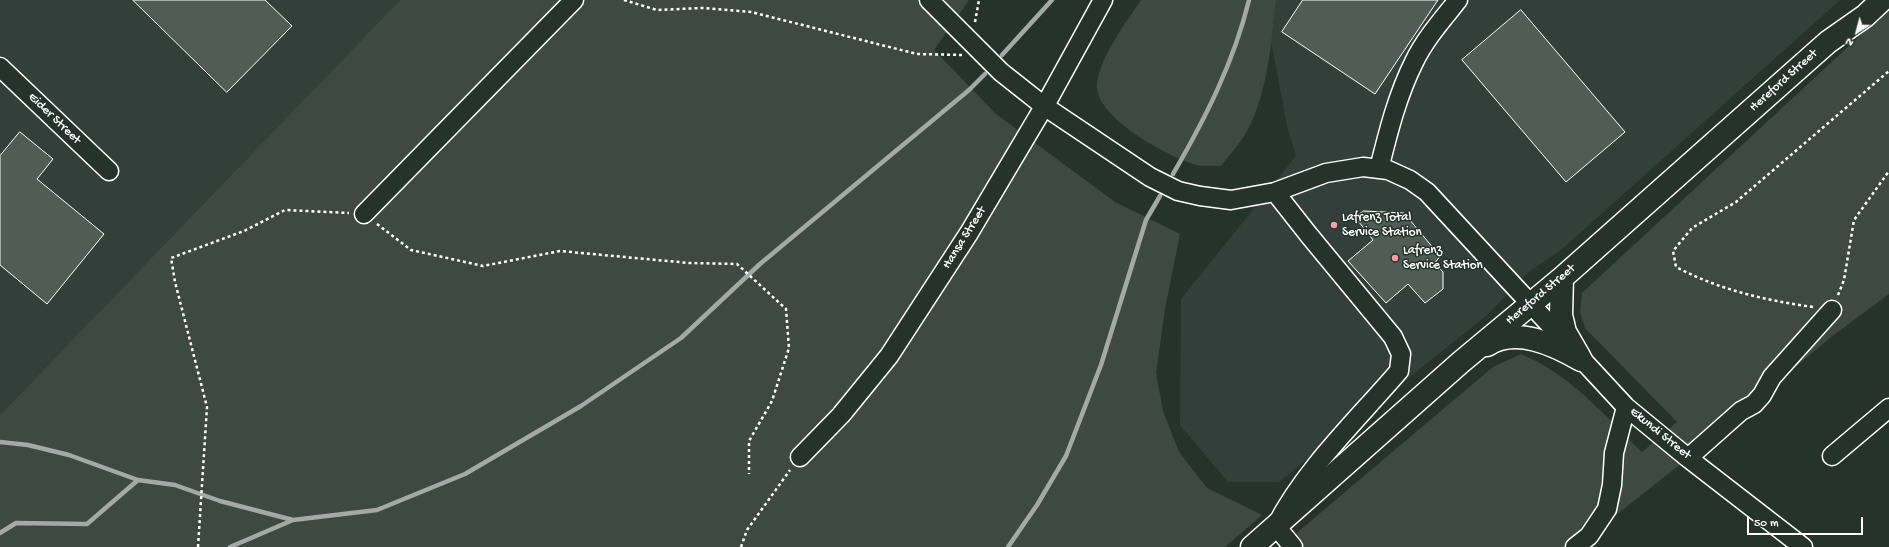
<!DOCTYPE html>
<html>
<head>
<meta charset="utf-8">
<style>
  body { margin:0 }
  #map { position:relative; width:1889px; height:547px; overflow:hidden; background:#26332d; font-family:"Gochi Hand",sans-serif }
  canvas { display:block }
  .north { position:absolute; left:1837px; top:12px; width:40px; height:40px; -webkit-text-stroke:3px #26332d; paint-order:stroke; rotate:216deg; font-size:11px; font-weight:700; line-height:16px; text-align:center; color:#fff }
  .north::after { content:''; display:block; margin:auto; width:14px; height:18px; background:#fff; clip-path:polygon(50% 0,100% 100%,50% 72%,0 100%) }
  .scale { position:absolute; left:1747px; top:517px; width:116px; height:18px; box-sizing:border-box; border:2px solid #fff; border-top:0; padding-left:5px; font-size:12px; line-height:14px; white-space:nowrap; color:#fff; -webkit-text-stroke:3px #26332d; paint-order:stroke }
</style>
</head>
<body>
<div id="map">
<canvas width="1889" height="547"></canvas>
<div class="north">N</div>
<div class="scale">50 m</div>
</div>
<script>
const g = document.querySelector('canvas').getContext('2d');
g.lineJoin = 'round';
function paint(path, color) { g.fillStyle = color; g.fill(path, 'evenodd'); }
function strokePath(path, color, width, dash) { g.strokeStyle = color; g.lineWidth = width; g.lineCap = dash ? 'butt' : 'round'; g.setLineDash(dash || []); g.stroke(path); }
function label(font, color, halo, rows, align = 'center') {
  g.font = font + ' "Gochi Hand",sans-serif'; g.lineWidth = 3; g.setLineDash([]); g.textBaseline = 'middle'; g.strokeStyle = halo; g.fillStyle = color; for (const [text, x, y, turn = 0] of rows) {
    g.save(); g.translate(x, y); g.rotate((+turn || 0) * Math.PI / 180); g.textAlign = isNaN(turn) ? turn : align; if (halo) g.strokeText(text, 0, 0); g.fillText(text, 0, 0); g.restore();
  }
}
const built = new Path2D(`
  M0,0H400L0,415Z
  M1276,0H1840L1561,250L1531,270L1487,315L1279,482H1228L1180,425L1181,299L1296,156L1287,126L1271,41Z`);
const green = new Path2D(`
  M400,0H969L934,50L996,114L1115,202L1180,234L1165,309L1156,373L1163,411L1179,452L1207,488L1262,515L1225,547H0V415Z
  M1141,0H1276C1271,44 1268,92 1247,131C1240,144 1229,155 1221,166C1212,165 1201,167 1193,164C1166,155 1094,117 1097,84C1100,56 1126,23 1141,0Z
  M1889,9V294L1831,337L1688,458L1576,547H1280L1493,367L1521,354C1570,374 1605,416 1642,452L1677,422L1585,328L1580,312L1582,293Z`);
const stream = new Path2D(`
  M1002,55L1052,0
  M1173,174C1205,119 1234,62 1249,0
  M0,442L28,445L69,455L138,480L175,485L220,501L293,520
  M0,533L16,523L87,524L138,480
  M230,547L293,520L377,510L465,474L581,406L681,338L760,264L969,90L985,74
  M1008,547L1037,505L1066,456L1101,365L1146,220L1160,196`);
const building = new Path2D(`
  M133,0H265L292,26L227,92Z
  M1303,0H1438L1375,94L1282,32Z
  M1521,10L1625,132L1566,182L1462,60Z
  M20,132L53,159L37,179L104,234L47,304L0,265V156Z
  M1364,211L1404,213L1440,256L1435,263L1443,272V289L1425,303L1408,284L1386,303L1348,261L1373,240L1355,217Z`);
const path = new Path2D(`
  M624,0L657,10L702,8L751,12L917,54L962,55
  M975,22L979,0
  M377,224L411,250L483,266L560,251L689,263L737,264L786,309L789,348L772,401L749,441V474
  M1838,295L1844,280L1854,220L1889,171
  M1813,307C1764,300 1720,290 1676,267L1673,251L1692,228L1736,202L1889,71
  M198,547L207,407L175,282L171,258L244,231L285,210L349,213
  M741,547L747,530L790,470`);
const minor = new Path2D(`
  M929,0L1001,72L1044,106L1150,177L1178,191L1200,196L1231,200L1275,192L1326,173L1363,167L1388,170L1410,180L1427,192L1626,407L1688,458L1803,547
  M0,67L109,171
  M1379,169C1388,133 1397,96 1414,62C1425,39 1442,20 1458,0
  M1275,192L1308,234L1393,337L1401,354L1399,371C1357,420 1305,469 1276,526L1293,547
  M364,214L574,0
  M1832,456L1889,408
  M800,457L841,415L889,356L969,233L1048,100L1103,0
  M1688,458L1741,411L1754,404L1762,395L1772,377L1832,310
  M1575,547L1589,536L1607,509L1612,485L1614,453L1626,407`);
const major = new Path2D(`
  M1562,278L1561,315L1565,332L1580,358
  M1487,345C1516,326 1555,345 1581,360
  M1252,547L1461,362L1562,278L1828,42L1865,16L1882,0`);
const markers = [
  [1334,225,4,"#ff9aa2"],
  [1395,258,4,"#ff9aa2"]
];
const streetNames = [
  ["Hereford Street",1784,81,-42],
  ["Eider Street",54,119,44],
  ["Hansa Street",965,238,-58],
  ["Hereford Street",1541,295,-40],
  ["Ekundi Street",1660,434,39]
];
const poiNames = [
  ["Lafrenz Total",1342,218],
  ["Service Station",1342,233],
  ["Lafrenz",1403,251],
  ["Service Station",1403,266]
];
paint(built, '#333f3a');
paint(green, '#3e4944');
strokePath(stream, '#a4a9a7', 4.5);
paint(building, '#515c57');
strokePath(building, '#fff', 1);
strokePath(minor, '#fff', 21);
strokePath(major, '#fff', 25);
strokePath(path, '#fff', 2.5, [3, 3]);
strokePath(minor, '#26332d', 18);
strokePath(major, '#26332d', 22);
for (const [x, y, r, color] of markers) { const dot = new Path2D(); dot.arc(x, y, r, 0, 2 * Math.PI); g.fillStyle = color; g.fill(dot); strokePath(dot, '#26332d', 1.5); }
label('13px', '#fff', '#26332d', streetNames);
label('13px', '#fff', '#26332d', poiNames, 'left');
</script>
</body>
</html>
